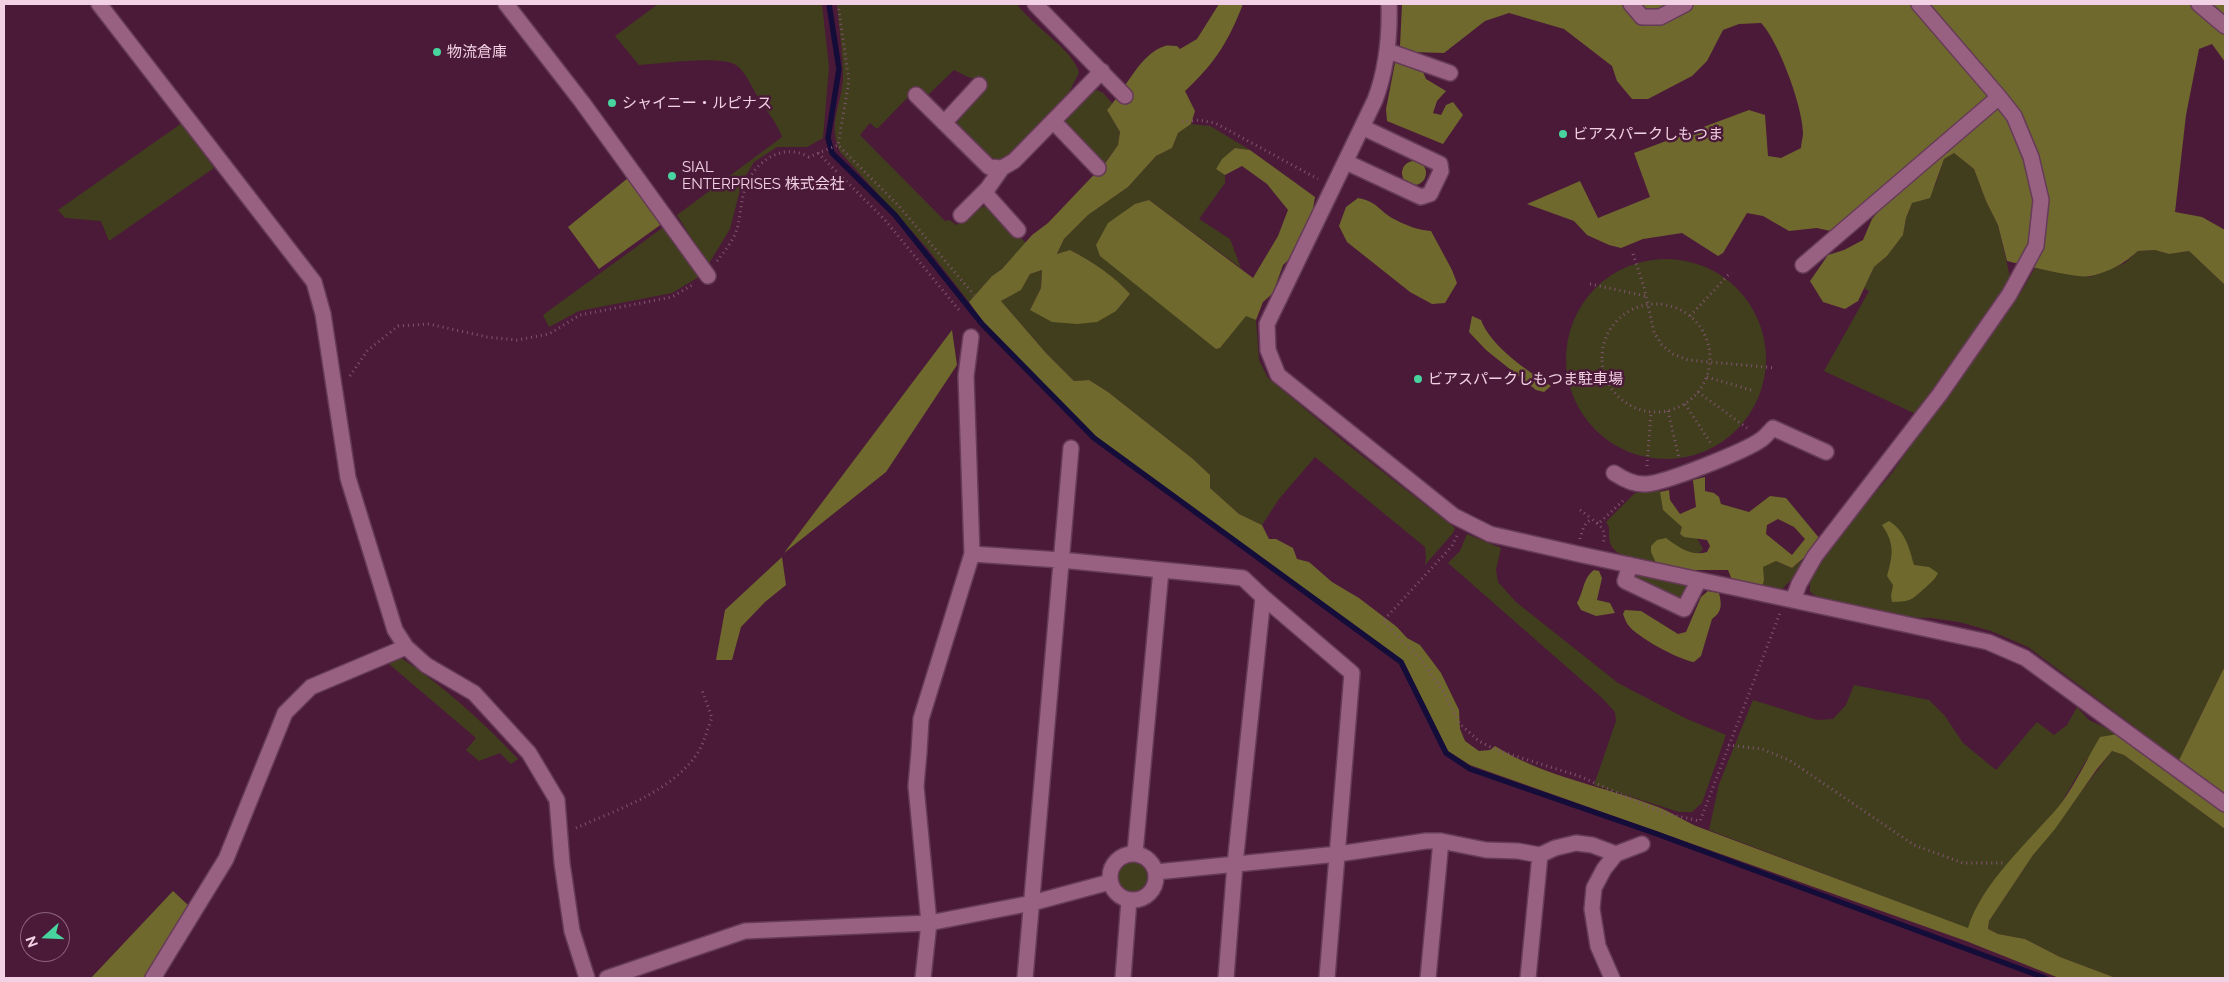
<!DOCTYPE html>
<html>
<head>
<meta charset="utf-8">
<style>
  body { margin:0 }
  #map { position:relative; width:2229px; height:982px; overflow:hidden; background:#4b1a39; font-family:Raleway,sans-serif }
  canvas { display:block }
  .frame { position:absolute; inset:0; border:5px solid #f1d1e3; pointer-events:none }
  .north { position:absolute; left:20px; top:912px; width:50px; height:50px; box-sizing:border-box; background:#4b1a39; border:1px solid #8d637d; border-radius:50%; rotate:250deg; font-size:14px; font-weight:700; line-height:20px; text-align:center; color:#f1d1e3 }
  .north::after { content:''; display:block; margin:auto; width:18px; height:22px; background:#47d49e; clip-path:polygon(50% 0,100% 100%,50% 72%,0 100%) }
</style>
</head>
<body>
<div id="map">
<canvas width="2229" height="982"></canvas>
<div class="frame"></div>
<div class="north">N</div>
</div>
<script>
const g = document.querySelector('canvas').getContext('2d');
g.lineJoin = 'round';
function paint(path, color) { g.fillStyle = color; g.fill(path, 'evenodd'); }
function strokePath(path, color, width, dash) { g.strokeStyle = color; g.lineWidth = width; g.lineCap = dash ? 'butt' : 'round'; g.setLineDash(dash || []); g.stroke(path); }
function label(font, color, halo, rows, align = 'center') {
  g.font = font + ' Raleway,"Noto Sans JP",sans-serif'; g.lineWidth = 5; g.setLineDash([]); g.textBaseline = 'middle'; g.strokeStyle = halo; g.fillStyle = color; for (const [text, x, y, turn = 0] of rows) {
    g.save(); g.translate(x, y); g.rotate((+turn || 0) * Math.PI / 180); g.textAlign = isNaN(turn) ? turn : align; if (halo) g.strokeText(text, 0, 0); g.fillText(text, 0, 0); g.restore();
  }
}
const green = new Path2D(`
  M658,4H822L829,67L823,138L807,147H777L754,162L742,182L730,229L708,265L677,215L782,137C777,123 768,113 760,100C753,90 746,72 736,65C720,55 659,64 639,65L615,36Z
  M837,4H1017C1032,26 1074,50 1079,73L1068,94L1007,158L998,161L984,152L957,123L970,102L979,80L968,77L954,70L928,95L921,91L912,93L877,129L870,123L860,135L945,221L949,220L957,225L977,208L989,206L1026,243L1002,269L992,276L969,302L927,248L840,152C827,122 842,106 843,77C843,53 839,28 837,4Z
  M1097,90L1103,93L1113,104L1107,110L1120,132L1118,145L1104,164L1066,124V118L1088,95Z
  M182,123L214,168L109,241L101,221L65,218L58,210Z
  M1191,124L1210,126L1250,150L1235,148L1216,169L1225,175V183L1199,219L1230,239L1241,268L1149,200L1216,349L1220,348L1246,315L1256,320L1259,360L1268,378L1347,444L1455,528L1453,533L1425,565L1426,558L1425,547L1315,457L1279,499L1262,525L1239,514L1210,488V475L1193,459L1108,392L1089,380L1074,381L1046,353L1001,301L1021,289L1030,274L1042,270L1041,288L1030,310L1116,311L1130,294C1112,275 1093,262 1070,250L1057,255L1064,239L1088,215L1128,187L1156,156L1172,148L1178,133Z
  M1954,153L1974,169L1986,201L1998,225L2011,281L1918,415L1824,371L1869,291L1864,288L1874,267L1887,256L1903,235L1906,218L1912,203L1935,186L1944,159Z
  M665,226L702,275L672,293L579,311L549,327L543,315Z
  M2155,250L2169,254L2189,251L2225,285V666L2179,760L2028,647L1991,631L1959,622L1931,618L1889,617L1822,600L1810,592V580L1821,557L1892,473L1946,394L2020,294L2035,268L2090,277L2125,263L2138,251Z
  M1566 359a100 100 0 1 1 200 0a100 100 0 1 1-200 0Z
  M1660,489L1663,510L1697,538L1703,549C1698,556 1683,565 1673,566C1663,567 1625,558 1617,552C1608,546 1609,536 1609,527L1606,522L1635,493Z
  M1467,534L1501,548L1496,570L1498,582L1516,602L1618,683L1687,719L1726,735L1702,803L1692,812H1679L1594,785L1616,721L1615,712L1601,697L1448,563L1460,551Z
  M1803,560L1792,579L1780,591L1764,588L1751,582L1762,567L1776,561L1792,568Z
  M1636,571L1691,585L1684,603L1634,579Z
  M401,658C444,686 483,722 518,759L511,764L500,753L479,761L466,750L476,738L389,664Z
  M1854,685L1929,700L1945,716L1963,743L1996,770L2037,722L2054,735L2067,725L2077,707L2089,720L2118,734L2087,759L2060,805L1998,877L1969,929L1709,830L1719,784L1753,700L1817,720L1833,719L1846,705Z
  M2112,751L2124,755L2225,829V978H2116L2060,957L2025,939L1998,934L1988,929L1989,921L2033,855Z
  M1117 877a15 15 0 1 1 30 0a15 15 0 1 1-30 0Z`);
const forest = new Path2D(`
  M1219,4H1243C1228,42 1216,62 1185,91L1195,111L1191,124L1178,133L1172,148L1156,156L1128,187L1088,215L1064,239L1057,254L1070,250C1093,262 1113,275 1130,294L1116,311L1097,322L1077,324L1052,322L1030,310L1041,288L1042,270L1030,274L1021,290L1001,301L1046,353L1074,381L1089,380L1108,392L1193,459L1210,475V488L1239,514L1262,525L1269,539H1276L1293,548L1297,559L1309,562L1332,582L1359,598L1397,627L1407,638L1420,645L1441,673L1459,710L1460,729L1465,741L1479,751L1490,750L1495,746C1544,777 1604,786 1658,807C1671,812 1683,820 1696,826L1968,928C1981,884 2029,841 2059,806C2073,789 2088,757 2100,737L2118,734L2225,813V829L2124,755L2112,751L2097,769L2055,829L2033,855L1989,921L1988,929L1998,934L2025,939L2060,957L2116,978H2059L1966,941L1470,765L1448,751L1403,661L1096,437L984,323L969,302L992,276L1002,269L1032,235L1048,223L1106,162L1118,145L1120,132L1107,110C1124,92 1140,53 1165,46C1168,45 1173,46 1177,46L1180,49L1197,39Z
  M1402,4H2225V62L2212,44L2199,49L2186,115L2175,212L2202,217L2225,230V285L2189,251L2169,254L2155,250L2138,251C2125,263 2109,272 2091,276C2077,279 2024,265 2007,261L1998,225L1986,201L1974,169L1954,153L1944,159L1930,198L1912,203L1906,218L1903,235L1887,256L1874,267L1858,301L1845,309L1823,302L1810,281L1828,255L1844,250L1863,240L1872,219L1890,197L1839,233L1817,228L1789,231L1763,216L1747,213L1723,253L1718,256L1682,233L1643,239L1621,248L1609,245L1587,235L1574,221L1527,204L1580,181L1598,218L1650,197L1634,153L1749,110L1765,115L1768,156L1781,158L1801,148C1801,143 1803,138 1803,133C1803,107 1778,40 1761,23L1739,24L1723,30L1707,61L1692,76L1648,99H1632L1617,81L1612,66L1564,29L1509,13L1485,21L1444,53L1413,52L1400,46Z
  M1405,61L1421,67L1426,79L1446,91L1437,101L1433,113L1441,115L1446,105L1453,102L1463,115L1443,144L1387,121L1386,109L1395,63Z
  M1235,148L1250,150L1315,197L1312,215L1302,234L1300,249L1283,265L1273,293L1263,302L1256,320L1246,316L1220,348L1216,349L1100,256L1096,245L1108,223L1135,204L1149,200L1253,278L1278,236L1288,210L1267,184L1242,166L1225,175L1216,169L1222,159Z
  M1402 173a12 12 0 1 1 24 0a12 12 0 1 1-24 0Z
  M628,178L663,223L599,269L568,227Z
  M1358,198C1379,202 1379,212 1396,220C1407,226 1419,230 1431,231L1452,270L1457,283L1445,303L1432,304L1410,292L1347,242L1339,226L1346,207Z
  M1472,316L1481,320C1491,347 1528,371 1551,386L1544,392L1536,390L1486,350L1469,332Z
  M952,330L957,365L886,472L784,553Z
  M1705,477V491L1714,493L1719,497L1721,504L1749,512L1770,496L1786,498L1820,539L1813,550L1792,568L1776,561L1763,567L1764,580L1762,587L1732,580L1728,570H1690L1656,563L1651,552V546L1657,540L1666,538C1678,547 1692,557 1707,552L1710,546L1707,540L1684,537L1680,534L1682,527L1663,510L1660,492L1669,490L1670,500L1680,514L1696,507L1693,480ZM1778,519L1794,527L1805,539L1792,555L1766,534L1767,525Z
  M1889,521C1905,531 1909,547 1914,565L1929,567L1938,573C1934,581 1931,582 1925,588C1910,601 1912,601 1892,602L1891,596L1893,585L1887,576C1893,555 1895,544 1882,525Z
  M782,557L786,585L765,602L741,627L732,660H716L725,610Z
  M1594,570L1599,571L1602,578L1597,600L1610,603L1615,613L1596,616L1581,610L1577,603C1584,591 1583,578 1594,570Z
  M1708,591L1719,593C1722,605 1722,612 1712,619L1701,656L1694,662C1679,660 1637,637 1628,625C1626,622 1624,617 1623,614L1625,610L1641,611L1678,634L1686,632L1701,597Z
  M2225,666V796L2211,789L2179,760Z
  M173,891L188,905L146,978H91Z`);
const stream = new Path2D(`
  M829,4L839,69L828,138L832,153L895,215L982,324L1094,438L1401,662L1446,753L1470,769L1657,834L2045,978`);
const path = new Path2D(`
  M838,4L849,81L838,145L899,206L974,295
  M1182,122L1199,120L1215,123L1318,179
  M818,153L885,220L959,310
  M1633,254L1644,287L1654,332L1661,344L1673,354L1688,360L1776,368
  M717,261C724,252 734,240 737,229C741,214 741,197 747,183C758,159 784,143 809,157L838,145
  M1590,284L1645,296
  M1602 358a54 54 0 1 1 108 0a54 54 0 1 1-108 0Z
  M1690,316L1731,272
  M350,376L367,351L398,326L429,324L487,337L517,340L549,334L580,315L672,297L694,284
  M1707,377L1754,391
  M1698,392L1747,428
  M1685,404L1712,445
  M1668,411L1679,458
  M1647,466L1651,412
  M1580,510L1592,519
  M1597,523C1604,529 1606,534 1603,543
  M1457,536L1452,546L1383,621L1422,661L1442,689L1460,724L1479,741L1496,750L1579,776L1663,813L1700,821L1780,613
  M1580,539C1582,531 1584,523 1592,519L1598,524L1626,498
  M1728,745L1762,749L1789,760L1914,845L1963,863H2004
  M576,828C618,809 670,793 697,754C704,744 707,729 712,718L702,690`);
const minor = new Path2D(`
  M99,4L314,282L323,314L348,478L395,630L406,647L426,665L474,693L529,753L557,800L562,863L572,931L587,978
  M506,4L582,102L708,276
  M1035,4L1125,96
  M1389,4C1390,37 1387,68 1375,100L1267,324L1268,350L1278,375L1454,516L1490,534L1578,554L1988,642L2025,658L2225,804
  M1631,4L1642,17H1660L1685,4
  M1919,4L1999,97
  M2199,4L2225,26
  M1388,51L1450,73
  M916,95L989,167L1002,168L1014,161L1102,71
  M1053,121L1098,168
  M944,123L979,85
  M1346,162L1421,197L1430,194L1441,171L1440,164L1362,127
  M984,192L1018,230
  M961,215L988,188L1002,168
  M1614,473C1623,479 1634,485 1646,484C1665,483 1746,451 1762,439C1766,436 1770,431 1773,428L1826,452
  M972,554L1061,560L1243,578L1263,597L1352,673L1327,978
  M1630,565L1625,581L1684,609L1699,580
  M1793,600L1799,584L1815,556L1940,394L2009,295L2036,246L2041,200L2031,157L2014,116L1999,97L1803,265
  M1135,853L1161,570
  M1110 877a23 23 0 1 1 46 0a23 23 0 1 1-46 0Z
  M1156,872L1338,854L1426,841H1441L1486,850L1518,851L1540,855L1555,848L1576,843L1592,845L1616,854
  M153,978L226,859L285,713L311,687L406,647
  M607,978L745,931L929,923L1032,903L1110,882
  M923,978L929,923L916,786L919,752L921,719L972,554L966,376L971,337
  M1025,978L1071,448
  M1123,978L1129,900
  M1226,978L1235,864L1263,597
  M1428,978L1441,841
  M1528,978L1540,855
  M1612,978L1598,946L1592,909L1594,888L1604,869L1616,854L1642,844`);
const markers = [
  [437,52,5,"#47d49e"],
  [612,103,5,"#47d49e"],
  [1563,134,5,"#47d49e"],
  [672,176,5,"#47d49e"],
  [1418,379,5,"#47d49e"]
];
const poiNames = [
  ["物流倉庫",447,52],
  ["シャイニー・ルピナス",622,103],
  ["ビアスパークしもつま",1573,134],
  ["SIAL",682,167],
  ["ENTERPRISES 株式会社",682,184],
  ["ビアスパークしもつま駐車場",1428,379]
];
paint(green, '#413e1e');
paint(forest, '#6f692d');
strokePath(stream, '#140d39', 5.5);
strokePath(minor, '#653b57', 18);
strokePath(path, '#805570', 3, [1, 4]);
strokePath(minor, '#986081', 15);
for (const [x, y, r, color] of markers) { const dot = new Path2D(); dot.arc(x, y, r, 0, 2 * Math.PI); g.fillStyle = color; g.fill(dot); strokePath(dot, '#4b1a39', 2); }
label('15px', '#f1d1e3', '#4b1a39', poiNames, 'left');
</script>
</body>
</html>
